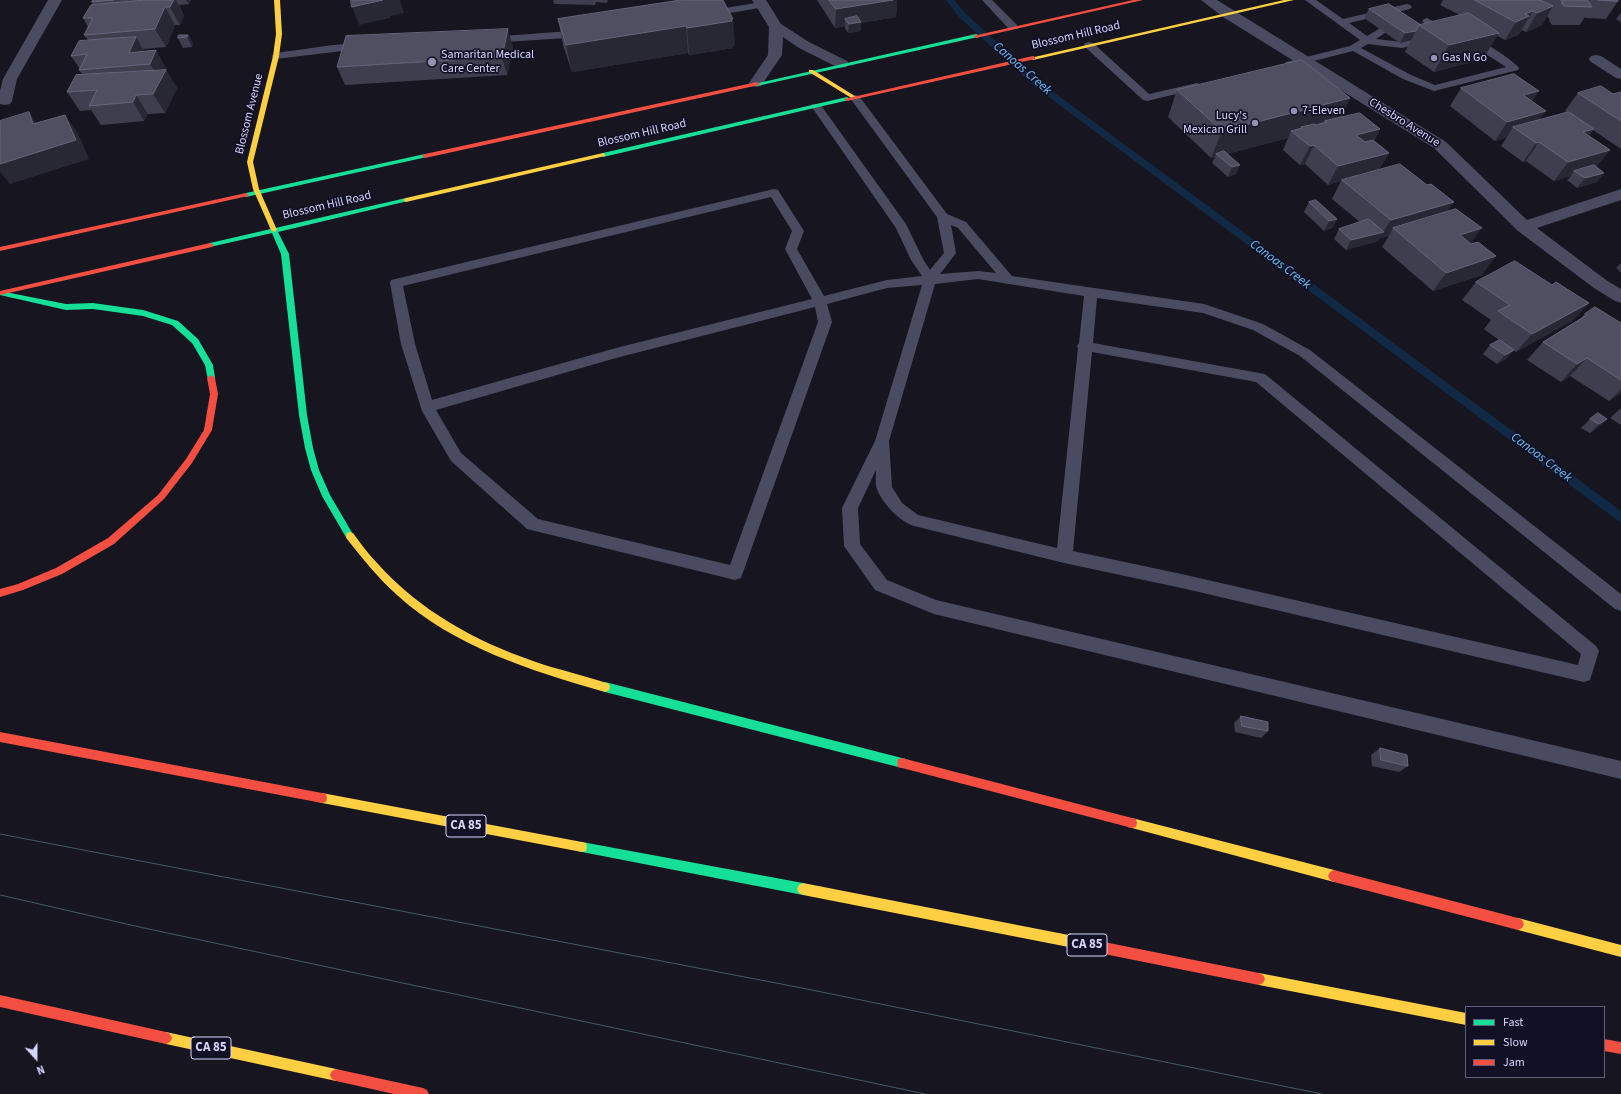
<!DOCTYPE html>
<html>
<head>
<meta charset="utf-8">
<style>
  body { margin:0 }
  #map { position:relative; width:1621px; height:1094px; overflow:hidden; background:#161520; font-family:"Source Sans 3",sans-serif }
  canvas { display:block }
  .legend { position:absolute; left:1465px; top:1006px; width:140px; height:72px; box-sizing:border-box; background:#121025; border:1px solid #615f7b; margin:0; padding:5px 7px; list-style:none; font-size:12px; color:#d7d6fd }
  .legend li { display:flex; align-items:center; gap:8px; height:20px }
  .legend b { width:20px; border:1px solid #615f7b }
  .north { position:absolute; left:16px; top:1038px; width:40px; height:40px; -webkit-text-stroke:3px #121025; paint-order:stroke; rotate:159deg; font-size:11px; font-weight:700; line-height:16px; text-align:center; color:#d7d6fd }
  .north::after { content:''; display:block; margin:auto; width:14px; height:18px; background:#d7d6fd; clip-path:polygon(50% 0,100% 100%,50% 72%,0 100%) }
</style>
</head>
<body>
<div id="map">
<canvas width="1621" height="1094"></canvas>
<ul class="legend">
<li><b style="height:5px;background:#16e098"></b>Fast</li>
<li><b style="height:5px;background:#ffcf43"></b>Slow</li>
<li><b style="height:5px;background:#f24e42"></b>Jam</li>
</ul>
<div class="north">N</div>
</div>
<script>
const g = document.querySelector('canvas').getContext('2d');
g.lineJoin = 'round';
function paint(path, color) { g.fillStyle = color; g.fill(path, 'evenodd'); }
function strokePath(path, color, width, dash) { g.strokeStyle = color; g.lineWidth = width; g.lineCap = dash ? 'butt' : 'round'; g.setLineDash(dash || []); g.stroke(path); }
function label(font, color, halo, rows, align = 'center') {
  g.font = font + ' "Source Sans 3",sans-serif'; g.lineWidth = 3.5; g.setLineDash([]); g.textBaseline = 'middle'; g.strokeStyle = halo; g.fillStyle = color; for (const [text, x, y, turn = 0] of rows) {
    g.save(); g.translate(x, y); g.rotate((+turn || 0) * Math.PI / 180); g.textAlign = isNaN(turn) ? turn : align; if (halo) g.strokeText(text, 0, 0); g.fillText(text, 0, 0); g.restore();
  }
}
const stream = new Path2D(`
  M946,0H954L965,13L1040,82L1621,511V522L1617,520L1034,86L959,17Z`);
const lane = new Path2D(`
  M982,0H992L1017,25L1018,27L1017,29H1009Z
  M1305,0H1316L1343,19L1407,4L1410,5L1412,7L1410,9L1349,23L1367,36L1379,29H1387L1388,31L1376,39L1402,42L1439,33L1424,23L1422,21L1424,19L1427,18L1451,32L1452,34L1451,36L1402,48L1368,44L1361,48L1411,75L1435,85L1506,67L1464,40L1465,38C1476,35 1512,59 1519,68L1518,70L1434,91L1403,79L1353,51L1290,67L1286,66L1285,64L1286,62L1350,46L1360,40Z
  M762,2L765,3L767,5L765,7L707,17L702,14L707,11Z
  M583,30L588,33L587,35L566,38L490,43L485,40L490,37Z
  M1089,42L1093,43L1149,94L1197,83L1202,86L1197,89L1147,101L1143,100L1085,47L1084,45L1085,43Z
  M363,43L368,46L367,48L276,59L271,56L276,53L333,45Z
  M855,95L859,96L947,214L966,222L1012,276L1204,304L1263,324L1310,350L1621,594V611L1615,609L1300,356L1253,330L1203,313L1097,298L1093,343L1265,374L1596,646L1599,651L1590,680L1584,682L1186,589L1064,563L914,526C900,522 882,503 877,489C875,484 876,476 876,470L858,508L860,544L887,580L936,600L1621,761V779L934,614L875,590L844,546L842,508L875,441L922,285L887,288L827,304L832,322L741,578L735,580L527,529L451,461L422,411L401,344L390,283L391,280L774,189L778,190L804,231L797,249L824,296L887,280L922,276L911,260L896,228L811,106L812,104H820L906,224L923,259L930,270L944,253L937,217L850,98ZM771,197L792,231L785,249L812,299L616,348L432,400L415,344L403,286ZM951,225L958,228L996,273L978,271L940,274L956,253ZM978,279L1084,296L1079,343L1077,346L1078,348L1057,548L918,515L902,503L892,487L889,441L935,284ZM815,307L818,322L730,565L538,519L461,453L436,410L616,358ZM1092,352L1256,382L1581,654L1578,665L1186,575L1073,551Z`);
const street = new Path2D(`
  M48,0H62L17,79L12,101L10,104L5,105L0,104V91L3,79Z
  M752,0H766L781,24L809,42L847,61L849,64L847,67L842,68L837,67L799,48L783,37L782,55L761,86L756,87L751,86L749,83L768,55L769,27Z
  M1201,0H1217L1446,142L1527,220L1621,189V200L1537,228L1606,280L1621,289V303L1615,301L1594,288L1518,231L1434,148L1223,17Z
  M1596,55L1601,56L1621,69V79L1616,78L1591,62L1589,59L1591,56Z`);
const fast = new Path2D(`
  M976,34L978,35V37L757,86L754,84Z
  M847,97L850,99L849,100L603,157L600,155L603,153Z
  M425,154L427,155V157L246,197L243,195L246,193Z
  M406,198L409,200L408,201L278,232L289,254L307,415L313,448L319,470L330,495L354,536L353,539H347L322,496L311,470L305,448L299,415L281,254L272,233L210,247L206,245L210,243Z
  M0,291L66,304L93,303L143,310L178,321L198,339L213,365L215,378L211,381L208,380L205,365L192,343L172,325L143,316L93,309L66,310L0,295Z
  M605,682L902,758L906,759L907,763L906,767L902,768L605,692L601,690L600,687L601,684Z
  M582,842L803,883L807,885L809,889L807,893L803,895L582,852L578,851L577,847L578,843Z`);
const slow = new Path2D(`
  M274,0H280L282,34L279,56L253,162L259,189L277,230L274,232L271,230L253,189L247,162L273,56L276,34Z
  M1284,0H1294L1033,60L1030,58Z
  M809,70H813L858,98L853,99L809,72Z
  M603,153L605,154V156L406,202L403,200L406,198Z
  M350,532L353,533C361,544 369,555 378,564C419,610 475,641 533,661C558,670 584,675 609,684L610,687L609,690L605,692C532,671 454,647 397,595C378,578 363,559 347,539L346,536L347,533Z
  M322,793L582,842L586,843L587,847L586,851L582,852L322,803L318,802L317,798L318,794Z
  M1132,818L1334,870L1338,872L1340,876L1338,880L1334,882L1132,828L1128,827L1127,823L1128,819Z
  M803,883L1089,939L1093,941L1095,945L1093,949L1089,951L803,895L799,893L797,889L799,885Z
  M1518,918L1621,945V957L1518,930L1514,928L1512,924L1514,920Z
  M1259,973L1466,1013V1025L1259,985L1255,983L1253,979L1255,975Z
  M166,1032L336,1069L340,1071L342,1075L340,1079L336,1081L166,1044L162,1042L160,1038L162,1034Z`);
const jam = new Path2D(`
  M1133,0H1143L976,38L973,36Z
  M1033,56L1035,57V59L847,101L844,99Z
  M757,82L760,84L759,85L425,158L422,156L425,154Z
  M246,193L249,195L248,196L0,251V247Z
  M210,243L214,245L212,247L0,295V291Z
  M211,375L215,378L218,394L212,430L192,463L164,499L114,544L62,574L23,590L0,597V589L18,584L56,568L108,538L158,495L186,459L204,430L210,394L207,378Z
  M0,732L322,793L326,794L327,798L326,802L322,803L0,742Z
  M902,758L1132,818L1136,819L1137,823L1136,827L1132,828L902,768L898,767L897,763L898,759Z
  M1334,870L1518,918L1522,920L1524,924L1522,928L1518,930L1334,882L1330,880L1328,876L1330,872Z
  M1089,939L1259,973L1263,975L1265,979L1263,983L1259,985L1089,951L1085,949L1083,945L1085,941Z
  M0,995L166,1032L170,1034L172,1038L170,1042L166,1044L0,1007Z
  M1604,1039L1621,1042V1054L1604,1051Z
  M336,1069L423,1088L427,1090L429,1094H394L336,1081L332,1079L330,1075L332,1071Z`);
const tram = new Path2D(`
  M0,834L802,988L1322,1094
  M0,895L144,928L925,1094`);
const wall = new Path2D(`
  M93,0H191L189,4L179,5L184,16L180,25H175L166,47L143,49L144,51L156,50L166,69V70L177,88L165,113L148,114L144,121L101,125L91,110L80,111L67,92L83,75L79,70L80,69L71,56L88,40L84,35L88,27L83,18L93,5L92,2Z
  M553,0H608L607,3L596,2L595,5L554,4Z
  M681,0L735,45L733,46V48L689,55L688,53L572,72L563,45L558,19Z
  M817,0H897L896,17L861,23V31L848,33L845,28V26L835,28Z
  M1443,0H1618V1L1606,19L1586,18L1585,17L1580,25H1552L1549,21L1550,20L1547,16L1542,25L1526,32L1522,30L1518,35L1505,40L1497,36L1483,59L1434,72L1405,52L1411,40L1400,43L1364,18L1369,9L1421,25L1460,15L1440,5Z
  M1621,13V22L1616,19Z
  M188,35L193,44L192,47L183,48L178,38Z
  M513,47L507,75L345,85L337,67Z
  M1461,88L1532,101L1539,120L1567,112L1565,111L1578,93L1613,94L1621,92V149L1593,130L1589,136L1610,150L1596,167L1597,182L1577,188L1567,180L1571,176L1554,181L1526,161L1523,162L1501,146L1507,137L1495,141L1450,106Z
  M1177,90L1350,98L1341,118L1380,129L1374,141L1379,170L1427,185L1454,202L1447,211L1471,243L1482,275L1433,291L1382,247L1389,236L1380,238L1378,241L1346,250L1334,239L1339,229L1360,222L1332,199L1341,181L1328,185L1305,164L1300,165L1283,150L1288,138L1227,154L1236,174L1228,177L1212,163L1215,157L1211,158L1168,117Z
  M1309,202L1337,219L1332,228L1324,231L1304,212Z
  M1621,263V272L1616,268Z
  M1476,282L1552,285L1589,303L1572,321L1516,352L1514,350L1506,359L1497,364L1483,354L1490,345L1499,340L1484,329L1491,320L1462,300Z
  M1585,314L1621,323V393L1609,401L1570,376L1561,382L1527,360L1543,342L1581,318Z
  M1621,408V425L1610,418Z
  M1590,419H1607L1597,428L1590,433L1581,428Z
  M1241,716L1268,731L1261,738L1235,732L1234,723Z
  M1380,748L1408,766L1399,772L1372,766L1371,755Z`);
const shadedWall = new Path2D(`
  M174,0H176L184,16L180,25L170,7Z
  M186,0H191L189,4Z
  M383,0H400L404,13L390,16V18L359,25L352,7Z
  M893,0H897L896,17L861,23V31L848,33L849,24L845,19V26L835,28L836,9Z
  M1553,6L1542,25L1526,32L1537,13Z
  M165,7L175,25L166,47L155,29Z
  M1533,11L1518,35L1505,40L1516,22L1525,14Z
  M733,19L735,45L733,46V48L689,55L687,28Z
  M686,26L688,53L572,72L566,45Z
  M508,29L513,47L507,75L502,57Z
  M1416,31L1411,40L1400,43L1405,33Z
  M1499,33L1483,59L1434,72L1449,45Z
  M188,35L193,44L192,47L187,37Z
  M136,37L147,56L129,53Z
  M156,50L166,69V70L177,88L165,113L153,94L160,81L150,64Z
  M1539,91L1526,110L1523,95Z
  M136,95L148,114L144,121L133,102Z
  M1350,98L1337,125L1327,122L1325,121L1321,129L1302,128L1301,127L1297,135L1291,131L1288,138L1219,156L1216,154L1215,157L1211,158L1222,131Z
  M1546,111L1533,129L1513,127L1507,137L1495,141L1507,122Z
  M29,112L42,131L33,124Z
  M65,115L78,133L89,159L10,184L0,172V164Z
  M1380,129L1370,148L1356,135Z
  M1594,129L1580,147L1583,132Z
  M1539,142L1526,161L1523,162L1536,143Z
  M1314,145L1305,164L1300,165L1310,146Z
  M1610,150L1595,168L1574,171L1571,176L1554,181L1568,162Z
  M1389,153L1378,172L1342,180L1341,181L1328,185L1338,166Z
  M1240,165L1236,174L1228,177L1232,167Z
  M1604,173L1597,182L1577,188L1585,178Z
  M1454,202L1441,220L1393,228L1389,236L1380,238L1378,241L1346,250L1351,240L1383,232L1391,220Z
  M1337,219L1332,228L1324,231L1329,221Z
  M1482,228L1468,247L1460,235Z
  M1496,256L1482,275L1433,291L1446,273Z
  M1589,303L1572,321L1516,352L1532,334Z
  M1514,350L1506,359L1497,364L1505,355Z
  M1587,358L1570,376L1561,382L1577,364Z
  M1621,389V393L1609,401Z
  M1607,419L1597,428L1590,433L1599,424Z`);
const building = new Path2D(`
  M93,0H113L92,2Z
  M147,0H174L170,7H165L155,29L84,35L93,18H83L91,5Z
  M351,0H383L352,7Z
  M681,0H723L733,19H731L732,21L687,28L686,26L566,45L558,19Z
  M829,0H893L836,9Z
  M1475,0H1540L1553,6L1537,13L1533,11L1525,14L1529,16L1516,22Z
  M1561,0H1587L1592,7L1564,6L1561,3H1563Z
  M1598,0H1618V1Z
  M1389,4L1421,25H1419L1416,31L1405,33L1369,9Z
  M1469,13L1499,33L1449,45L1419,25Z
  M857,16L861,22L849,24L845,19Z
  M508,29L502,57L337,67L346,36Z
  M179,35H188L187,37L178,38Z
  M136,37L129,53L156,50L150,64L79,70L87,54L71,56L79,41Z
  M1302,60L1350,98L1222,131L1177,90Z
  M166,70L153,94L136,95L133,102L89,106L97,90L67,92L76,75Z
  M1514,74L1539,91L1523,95L1546,111L1507,122L1461,88Z
  M1601,86L1613,94L1621,92V121L1578,93Z
  M29,112L33,124L65,115L76,140L0,164V137H1L0,134V121Z
  M1569,112L1594,129L1583,132L1610,150L1568,162L1539,142L1536,143L1513,127Z
  M1360,113L1380,129L1356,135L1365,142L1373,140L1389,153L1338,166L1314,145L1310,146L1291,131L1302,128L1301,127L1314,124L1316,125L1327,122L1325,121Z
  M1224,151L1240,165L1232,167L1216,154Z
  M1400,164L1427,185L1431,184L1454,202L1391,220L1342,180Z
  M1594,165L1604,173L1585,178L1574,171Z
  M1316,200L1337,219L1329,221L1309,202Z
  M1456,209L1482,228L1460,235L1471,244L1478,242L1496,256L1446,273L1393,228Z
  M1369,219L1384,232L1351,240L1339,229Z
  M1515,261L1552,285L1556,282L1589,303L1532,334L1498,311L1510,305L1476,282Z
  M1595,307L1621,323V380L1587,358L1577,364L1543,342L1587,315L1585,314Z
  M1500,340L1514,350L1505,355L1490,345Z
  M1598,413L1607,419L1599,424L1590,419Z
  M1241,716L1268,722V731L1242,726Z
  M1380,748L1407,755L1408,766L1381,760Z`);
const markers = [
  [1434,58,4,"#9392b0"],
  [432,62,5,"#9392b0"],
  [1294,111,4,"#9392b0"],
  [1255,123,4,"#9392b0"]
];
const farStreetnames = [
  ["Blossom Hill Road",1076,36,-13],
  ["Blossom Avenue",250,114,-76],
  ["Chesbro Avenue",1404,123,32],
  ["Blossom Hill Road",642,134,-13],
  ["Blossom Hill Road",327,206,-13]
];
const farPoinames = [
  ["Samaritan Medical",441,55],
  ["Care Center",441,69],
  ["Gas N Go",1442,58],
  ["7-Eleven",1302,111],
  ["Lucy's",1247,116,"right"],
  ["Mexican Grill",1247,130,"right"]
];
const farWaternames = [
  ["Canoas Creek",1022,69,41],
  ["Canoas Creek",1280,265,37],
  ["Canoas Creek",1541,458,37]
];
const shields = [
  [466,826,40],
  [1087,945,40],
  [211,1048,40]
];
const shieldNames = [
  ["CA 85",466,826],
  ["CA 85",1087,945],
  ["CA 85",211,1048]
];
paint(stream, '#112944');
paint(lane, '#4a4b61');
paint(street, '#4a4b61');
paint(fast, '#16e098');
paint(slow, '#ffcf43');
paint(jam, '#f24e42');
strokePath(tram, '#445b68', 1);
paint(wall, '#3f3e4f');
paint(shadedWall, '#282734');
paint(building, '#504f62');
strokePath(building, '#65647a', 1);
for (const [x, y, r, color] of markers) { const dot = new Path2D(); dot.arc(x, y, r, 0, 2 * Math.PI); g.fillStyle = color; g.fill(dot); strokePath(dot, '#121025', 1.5); }
label('12px', '#d7d6fd', '#121025', farStreetnames);
label('12px', '#d7d6fd', '#121025', farPoinames, 'left');
label('italic 13px', '#69c4f8', '#121025', farWaternames);
for (const [x, y, w] of shields) { const box = new Path2D(); box.roundRect(x - w / 2, y - 11, w, 22, 3); g.fillStyle = '#121025'; g.fill(box); strokePath(box, '#d7d6fd', 1); }
label('bold 13px', '#d7d6fd', null, shieldNames);
</script>
</body>
</html>
